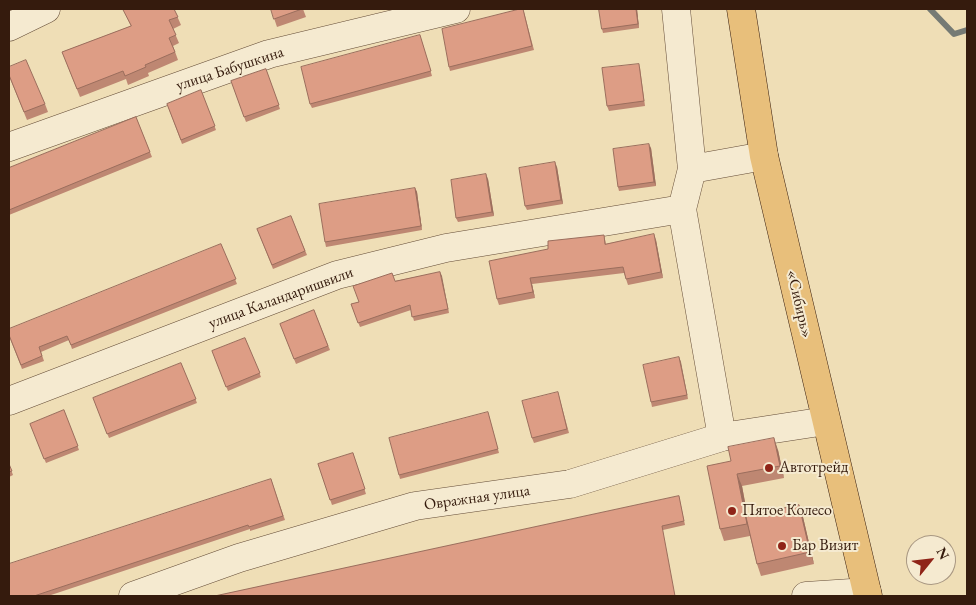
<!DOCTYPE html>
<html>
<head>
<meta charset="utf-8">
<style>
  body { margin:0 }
  #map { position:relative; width:976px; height:605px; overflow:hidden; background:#efdeb6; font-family:"EB Garamond",serif }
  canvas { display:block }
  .frame { position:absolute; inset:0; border:10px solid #351b0d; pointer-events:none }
  .north { position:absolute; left:906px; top:535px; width:50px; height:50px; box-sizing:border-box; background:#f5ead0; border:1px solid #a89782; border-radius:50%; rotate:61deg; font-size:14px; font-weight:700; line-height:20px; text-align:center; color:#351b0d }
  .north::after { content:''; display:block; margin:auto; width:18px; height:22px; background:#8f2418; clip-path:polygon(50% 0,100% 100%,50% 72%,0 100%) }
</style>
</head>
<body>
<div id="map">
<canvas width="976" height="605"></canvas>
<div class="frame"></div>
<div class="north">N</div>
</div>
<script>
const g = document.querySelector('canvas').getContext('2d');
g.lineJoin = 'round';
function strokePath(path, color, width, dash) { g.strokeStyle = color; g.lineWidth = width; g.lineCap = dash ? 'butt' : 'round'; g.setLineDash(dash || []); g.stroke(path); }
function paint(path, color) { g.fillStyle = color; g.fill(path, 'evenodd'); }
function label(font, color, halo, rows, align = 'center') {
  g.font = font + ' "EB Garamond",serif'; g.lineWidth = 4; g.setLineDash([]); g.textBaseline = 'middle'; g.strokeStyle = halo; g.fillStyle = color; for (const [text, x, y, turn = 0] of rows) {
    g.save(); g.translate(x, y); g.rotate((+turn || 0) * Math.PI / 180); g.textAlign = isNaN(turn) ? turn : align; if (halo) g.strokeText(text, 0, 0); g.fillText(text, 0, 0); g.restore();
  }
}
const stream = new Path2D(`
  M930,9L954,34L967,30`);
const minor = new Path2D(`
  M676,9L692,169L682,209L722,437
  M9,27L46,9
  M9,147L269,54L456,9
  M692,169L764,156
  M9,401L337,275L446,248L682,209
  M133,596L239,558L415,506L570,484L722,437L826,421
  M806,596L867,592`);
const major = new Path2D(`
  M741,9L764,156L868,596`);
const wall = new Path2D(`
  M123,9H174L181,25L173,29L179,43L173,46L178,60L148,73L149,76L128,85L126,79L80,97L62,52L131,26Z
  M271,9H303L306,17L277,27Z
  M599,9H637L639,28L603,33L602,29Z
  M524,12L534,50L450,71L449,67Z
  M420,35L432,76L312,108L310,104Z
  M640,68L645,106L609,111L607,106Z
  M266,69L280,109L246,122L231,81Z
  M9,76L45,104L48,112L27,120Z
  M201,90L216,130L182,144L167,104Z
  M136,117L152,157L9,215V168Z
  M651,148L656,186L619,191L618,187Z
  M557,167L563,204L527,210L525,206Z
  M488,179L494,216L458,222L456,218Z
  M415,188L417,192L422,230L326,247L325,242Z
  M291,216L307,255L273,269L257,229Z
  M604,235L606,244L656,240L663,278L628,285L624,273L532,284L535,298L499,305L497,299L548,249Z
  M221,244L237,284L72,349L69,340L41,352L44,361L22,369L9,336Z
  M440,272L449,313L414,321L411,310L360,327L351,304L359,302L395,281Z
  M314,310L330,350L296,364L280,324Z
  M245,338L261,377L228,391L212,351Z
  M679,357L688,399L652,407L651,402Z
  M181,363L197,403L109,438L93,398Z
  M559,396L569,433L534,443L532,438Z
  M64,410L79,450L46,463L30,424Z
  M489,416L499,453L400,479L399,475Z
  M778,450L784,478L742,486L748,517L799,505L803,517L814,564L761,576L757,564L750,536L724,541L720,529L731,461Z
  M353,453L366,494L332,505L318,464Z
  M9,464L13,475L9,477Z
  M271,479L285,520L250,531V529L48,596H9Z
  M679,496L685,525L663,530L215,596Z`);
const shadedWall = new Path2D(`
  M636,9H637L639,28L638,24Z
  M649,144L651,148L656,186L654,182Z
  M555,162L557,167L563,204L561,200Z
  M486,174L488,179L494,216L492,212Z
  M415,188L417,192L422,230L421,226Z
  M654,234L656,240L663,278L661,272Z
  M440,272L442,276L449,313L448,309Z
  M530,278L532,284L535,298L533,292Z
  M679,357L681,362L688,399L687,395Z
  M774,438L778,450L784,478L780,466Z
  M737,474L742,486L751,536L747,524Z
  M799,505L803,517L814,564L810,552Z`);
const building = new Path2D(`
  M123,9H174L178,17L169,20L176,35L169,38L175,52L145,65L146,67L125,76L123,71L77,89L62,52L131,26Z
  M271,9H302L274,19Z
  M520,9H523L532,46L449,67L442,29Z
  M599,9H636L638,24L602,29Z
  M420,35L431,71L310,104L301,67Z
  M26,60L45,104L24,112L9,75V67Z
  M639,64L644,101L607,106L602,68Z
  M266,69L279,105L244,117L231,81Z
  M201,90L215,126L181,140L167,104Z
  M136,117L150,152L9,210V168Z
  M649,144L654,182L618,187L613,149Z
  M555,162L561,200L525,206L519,168Z
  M486,174L492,212L456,218L451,180Z
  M415,188L421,226L325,242L319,204Z
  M291,216L305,251L272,265L257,229Z
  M654,234L661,272L626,279L623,267L530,278L533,292L497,299L489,261L548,249V241L604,235L605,244Z
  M221,244L236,279L71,345L67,336L39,347L42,356L21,365L9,335V329Z
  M440,272L448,309L412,317L410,305L358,323L351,304L359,302L353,286L392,273L395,281Z
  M314,310L328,346L294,359L280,324Z
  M245,338L260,373L226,387L212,351Z
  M679,357L687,395L651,402L643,365Z
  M181,363L196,399L107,434L93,398Z
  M558,392L567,429L532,438L522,401Z
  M64,410L78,446L44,459L30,424Z
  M488,412L498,449L399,475L389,438Z
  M774,438L780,466L737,474L747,524L720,529L707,466L731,461L728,447Z
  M353,453L365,489L330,500L318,464Z
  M9,464L12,471L9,472Z
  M271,479L283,516L249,527L248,525L34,596H9V564Z
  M679,496L684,521L662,526L675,596H215Z
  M799,505L810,552L757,564L746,517Z`);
const markers = [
  [769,468,5,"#8f2418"],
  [732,511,5,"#8f2418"],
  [782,546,5,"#8f2418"]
];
const streetNames = [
  ["улица Бабушкина",230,69,-18],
  ["улица Каландаришвили",281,298,-20],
  ["«Сибирь»",799,304,77],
  ["Овражная улица",477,498,-8]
];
const poiNames = [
  ["Автотрейд",779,468],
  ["Пятое Колесо",742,511],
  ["Бар Визит",792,546]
];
strokePath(stream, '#757a74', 6);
strokePath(minor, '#644c37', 29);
strokePath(major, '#351b0d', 29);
strokePath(minor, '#f5ead0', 28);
strokePath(major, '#e8bf7b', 28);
paint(wall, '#be8772');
paint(shadedWall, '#9b6e5d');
paint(building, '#dd9d85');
strokePath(building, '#9b6e5d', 1);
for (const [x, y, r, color] of markers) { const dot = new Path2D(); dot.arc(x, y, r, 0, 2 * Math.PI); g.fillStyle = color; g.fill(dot); strokePath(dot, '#f5ead0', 2); }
label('16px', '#351b0d', '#f5ead0', streetNames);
label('16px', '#351b0d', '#f5ead0', poiNames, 'left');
</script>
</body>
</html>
